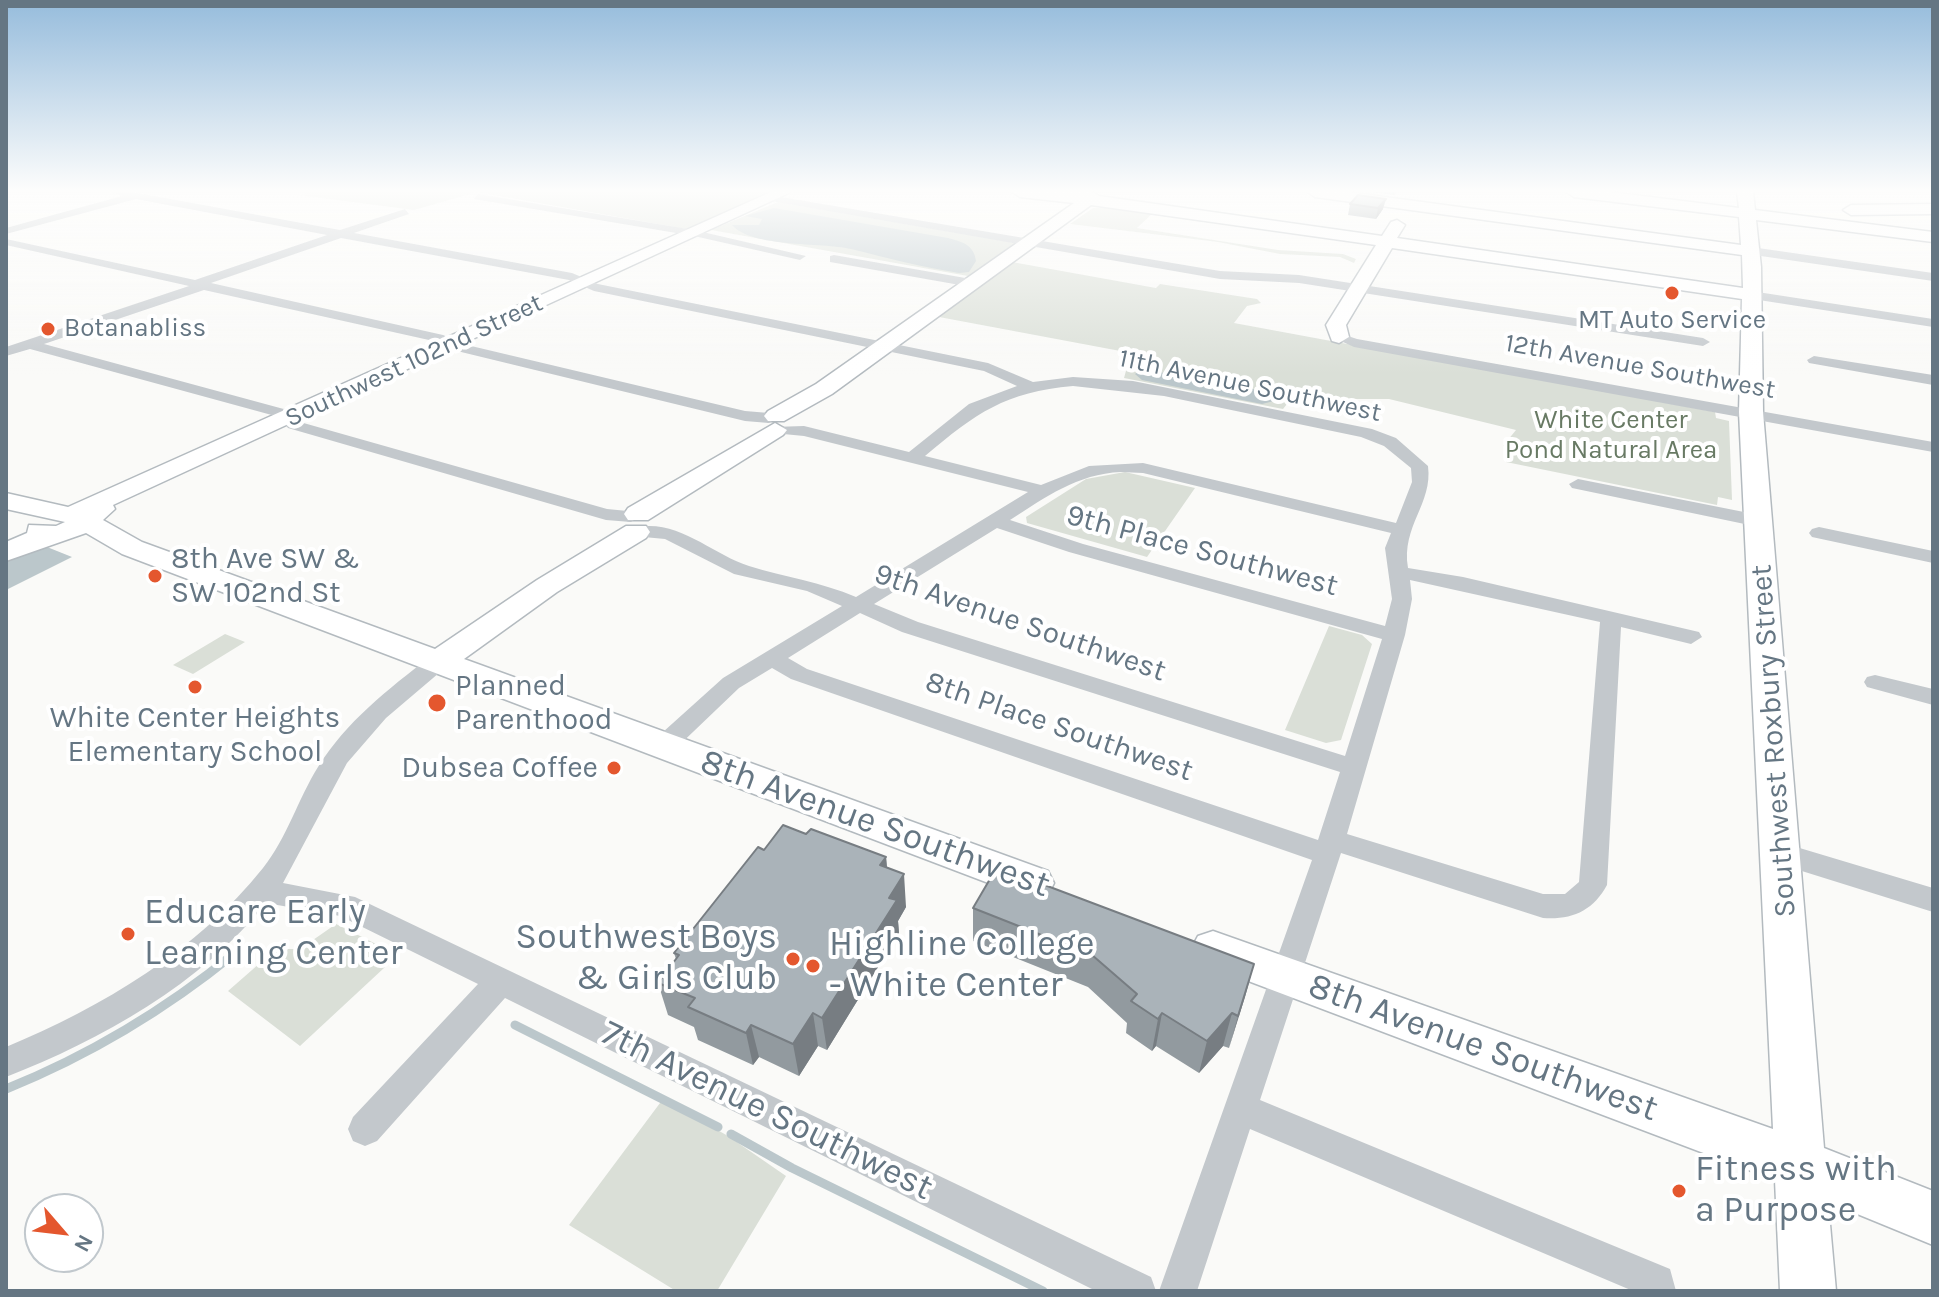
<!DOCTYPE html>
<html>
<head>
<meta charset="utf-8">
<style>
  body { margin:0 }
  #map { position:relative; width:1939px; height:1297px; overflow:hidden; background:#fafaf8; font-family:Karla,sans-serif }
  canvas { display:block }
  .frame { position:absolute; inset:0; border:8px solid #657683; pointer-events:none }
  .north { position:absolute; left:24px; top:1193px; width:80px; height:80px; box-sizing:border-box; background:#fff; border:2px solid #c1c8cd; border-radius:50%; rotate:118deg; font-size:22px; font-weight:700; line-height:32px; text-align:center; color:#657683 }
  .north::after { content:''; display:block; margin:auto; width:28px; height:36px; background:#e4572e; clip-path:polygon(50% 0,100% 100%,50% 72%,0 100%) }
</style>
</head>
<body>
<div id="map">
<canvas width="1939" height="1297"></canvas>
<div class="frame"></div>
<div class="north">N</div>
</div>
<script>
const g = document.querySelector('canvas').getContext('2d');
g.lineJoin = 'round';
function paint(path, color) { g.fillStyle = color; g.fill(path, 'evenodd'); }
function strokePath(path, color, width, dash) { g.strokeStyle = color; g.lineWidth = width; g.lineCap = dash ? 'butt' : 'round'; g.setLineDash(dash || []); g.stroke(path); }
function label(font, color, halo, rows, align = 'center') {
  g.font = font + ' Karla,sans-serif'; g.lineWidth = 8; g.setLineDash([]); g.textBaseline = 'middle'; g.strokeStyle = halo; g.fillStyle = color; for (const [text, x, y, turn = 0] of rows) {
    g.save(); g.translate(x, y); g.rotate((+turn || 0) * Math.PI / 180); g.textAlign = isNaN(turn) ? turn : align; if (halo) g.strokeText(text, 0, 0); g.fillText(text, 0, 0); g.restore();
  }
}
const green = new Path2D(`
  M308,192H772L686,229L477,192L414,210L299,195Z
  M778,202L1015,243L968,276L711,230Z
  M1119,207L1154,212L1137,228L1278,250L1343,254L1356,259L1354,263L1340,257L1280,254L1218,242L1070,224L1093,208Z
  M1012,262L1156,288L1160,284L1257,299L1261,303L1247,306L1234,323L1715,412L1716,418L1729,421L1732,500L1718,497L1717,505L1506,462L1510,448L1503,446L1516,430L1389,399H1337L1295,394L1283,409L1124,378L1131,353L939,317Z
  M1125,472L1195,488L1147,557L1027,523L1026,517L1086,479Z
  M1329,626L1362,635L1372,644L1341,740L1326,743L1285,730Z
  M225,634L245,642L193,674L173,665Z
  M336,924L398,955L300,1046L228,991L276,949H300Z
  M663,1099L728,1136L786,1176L717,1291H676L569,1225Z`);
const water = new Path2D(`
  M774,208L948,238C963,242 974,245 976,261L969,272L959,273C922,267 887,258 851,249C821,242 752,248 732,225H759L762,219L745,216Z
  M1142,369L1269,392L1278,400L1262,404L1142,380L1135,374Z
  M42,545L72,557L6,590V562Z`);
const stream = new Path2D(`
  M515,1025L718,1127
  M6,1089C90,1055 165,1010 235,953
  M731,1134L792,1168L1043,1291`);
const street = new Path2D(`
  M110,192H132L340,230L405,209L409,214L354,233L572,273L598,284L988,363L1033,382L1073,377L1133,381L1372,429L1396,438L1428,466C1433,504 1401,526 1408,568L1463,577L1699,632L1702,637L1691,644L1621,627L1607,885C1593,911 1572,920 1543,918L1341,853L1260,1100L1670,1269L1676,1291H1633L1250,1129L1197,1291H1159L1312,860L791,679L772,668L739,688L671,753H653L650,747L653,741L723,678L842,606L807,591L734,574L665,539L633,536L630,532L633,528C677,517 711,554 749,566C785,577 821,582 856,597L1028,492L804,436L773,433V427L804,426L909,452L969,404L1017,386L984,371L594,291L569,280L341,238L211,283L443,335L467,345L745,411L769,413L777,418L769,423L745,421L457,351L438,342L204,290L44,344L291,411L300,422L607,509L638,512L640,516L631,522L606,520L288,428L279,417L30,349L6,356V347L189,286L6,245V239L195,280L327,235L136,199L6,234V228L122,196ZM1073,386L1164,396L1361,437L1384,446L1411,468L1412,482L1396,523L1143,463L1089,466L1041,485L925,456C976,413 1005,392 1073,386ZM1121,472L1143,473L1391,533L1385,548L1392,599L1385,626L1083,544L1010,520C1046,497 1077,474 1121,472ZM997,528L1069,552L1382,639L1345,756L918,622L874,604ZM1410,580L1600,622L1579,882L1565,894H1543L1347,834L1405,635L1412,599ZM860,613L902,632L1340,772L1318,840L807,669L788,658Z
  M478,194L694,230L806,256L800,260L694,236L474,199Z
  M769,195L1220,271L1299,275L1703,338L1710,342L1703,346L1299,283L1220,279L765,200Z
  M1751,247L1933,273V281L1747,254L1745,251Z
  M834,255L971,279L977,283L971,287L830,262V256Z
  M1751,291L1933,319V327L1746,298V292Z
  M1339,333L1357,339L1933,442V452L1354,347L1332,337Z
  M1814,356L1933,375V385L1809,363L1807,360Z
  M1578,479L1759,515L1768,521L1759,527L1572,488L1569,484Z
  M1819,527L1933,551V563L1812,537L1809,533L1812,529Z
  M438,655L449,662L446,667L386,718L347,763L283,883L355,897L1151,1277L1156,1291H1096L505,998L377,1141L365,1146L353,1141L348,1129L353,1117L478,984L340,916L266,903C201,984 101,1040 6,1077V1047C102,1007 198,950 263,868C287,838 298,799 318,767C346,722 388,689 430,657Z
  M1875,675L1933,689V705L1867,687L1864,682L1867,677Z
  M1783,843L1933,888V912L1773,862L1769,854L1773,846Z`);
const secondary = new Path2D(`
  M771,192H791L113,505L115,509L103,520L142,542L435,649L537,580L626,526H646L650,532L646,538L557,592L464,659L1048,871L1054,883L1048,895L1034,899L1020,895L122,554L86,533L6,561V542L27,533L29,525L56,526L65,522L6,509V493L68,507Z
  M1012,192H1092L1099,196L1382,236L1391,222L1397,220L1405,225L1397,238L1743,288L1742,255L1315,197L1307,192H1348L1741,245L1739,217L1574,197L1566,192H1610L1739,208L1737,192H1753L1755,210L1933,232V242L1756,220L1761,267L1763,412L1824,1148L1933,1191V1245L1828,1202L1836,1291H1780L1775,1180L1198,962L1191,949L1198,936L1213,931L1773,1129L1739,412L1742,299L1392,248L1346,325L1349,337L1339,343L1332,341L1326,325L1376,245L1091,205L832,394L784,421H768L764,416L768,411L816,384L1074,203L1020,197Z
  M1933,204V214L1851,215L1843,210L1851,205Z
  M775,423L787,430L783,435L648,520H628L624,514L628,508Z`);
const wall = new Path2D(`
  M1370,192H1397L1394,195Z
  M1350,204L1383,209L1376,219L1348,215Z
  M806,834L886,857L887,868L906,907L898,921L899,933L827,1050L818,1046L799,1076L759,1057L753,1065L698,1040L694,1027L668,1015L658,983L676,959L674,953L764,850Z
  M973,908L1254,964L1229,1048L1223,1046L1199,1073L1156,1046L1152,1051L1126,1033L1127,1023L1088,987L973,941Z`);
const shadedWall = new Path2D(`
  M1386,199L1383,209L1376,219L1378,208Z
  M886,857L889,890L880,865Z
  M904,874L906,907L898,921L899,933L827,1050L822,1018L889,898Z
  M1254,964L1245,997L1229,1048L1238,1016Z
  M813,1013L818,1046L799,1076L793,1044Z
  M1162,1013L1156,1046L1152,1051L1158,1019Z
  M1232,1013L1223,1046L1199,1073L1207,1041Z
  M751,1025L759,1057L753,1065L746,1033Z`);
const building = new Path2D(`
  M1358,195L1386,199L1378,208L1350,204Z
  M783,825L806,834L811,829L886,857L880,865L904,874L889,898L897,900L822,1018L813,1013L793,1044L751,1025L746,1033L688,1007L695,998L658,983L679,955L674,953L758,847L764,850Z
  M997,867L1254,964L1238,1016L1232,1013L1207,1041L1162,1013L1158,1019L1131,1001L1137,994L1092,955L973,908Z`);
const markers = [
  [1672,293,8,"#e4572e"],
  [48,329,8,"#e4572e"],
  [155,576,8,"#e4572e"],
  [195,687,8,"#e4572e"],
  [437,703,10,"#e4572e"],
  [614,768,8,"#e4572e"],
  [128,934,8,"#e4572e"],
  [793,959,8,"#e4572e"],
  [813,966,8,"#e4572e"],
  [1679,1191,8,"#e4572e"]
];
const farPoinames = [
  ["MT Auto Service",1672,321],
  ["Botanabliss",64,329,"left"]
];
const farStreetnames = [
  ["Southwest 102nd Street",414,361,-25],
  ["12th Avenue Southwest",1640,367,10],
  ["11th Avenue Southwest",1250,386,12]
];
const farParknames = [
  ["White Center",1611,421],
  ["Pond Natural Area",1611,451]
];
const streetNames = [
  ["9th Place Southwest",1202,551,15],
  ["9th Avenue Southwest",1020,623,19],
  ["8th Place Southwest",1059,727,19],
  ["Southwest Roxbury Street",1774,741,-94]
];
const poiNames = [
  ["8th Ave SW &",171,559],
  ["SW 102nd St",171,593],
  ["Planned",455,686],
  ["Parenthood",455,720],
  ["White Center Heights",195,718,"center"],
  ["Elementary School",195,752,"center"],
  ["Dubsea Coffee",598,768,"right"]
];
const nearStreetnames = [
  ["8th Avenue Southwest",875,824,20],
  ["8th Avenue Southwest",1483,1048,20],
  ["7th Avenue Southwest",767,1111,26]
];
const nearPoinames = [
  ["Educare Early",144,913],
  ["Learning Center",144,954],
  ["Southwest Boys",777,938,"right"],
  ["& Girls Club",777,979,"right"],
  ["Highline College",829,945],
  ["- White Center",829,986],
  ["Fitness with",1695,1170],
  ["a Purpose",1695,1211]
];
paint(green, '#dadfd7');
paint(water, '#bbc7cb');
strokePath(stream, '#bbc7cb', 9);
strokePath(secondary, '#b3babf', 3);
paint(street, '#c3c8cc');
paint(secondary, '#fff');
paint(wall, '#929a9f');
paint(shadedWall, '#777d82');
paint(building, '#aab3b9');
strokePath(building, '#777d82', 2);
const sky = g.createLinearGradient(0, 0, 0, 374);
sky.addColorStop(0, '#96bcdc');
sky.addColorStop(0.51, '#fdfdfc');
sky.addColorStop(1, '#fdfdfc00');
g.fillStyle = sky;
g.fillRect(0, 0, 1939, 374);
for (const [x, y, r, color] of markers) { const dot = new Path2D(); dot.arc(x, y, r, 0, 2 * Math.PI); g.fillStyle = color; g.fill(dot); strokePath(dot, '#fff', 3); }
label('26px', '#657683', '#fff', farPoinames);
label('26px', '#657683', '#fff', farStreetnames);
label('26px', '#687a64', '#fff', farParknames);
label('30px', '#657683', '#fff', streetNames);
label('30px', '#657683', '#fff', poiNames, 'left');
label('36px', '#657683', '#fff', nearStreetnames);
label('36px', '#657683', '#fff', nearPoinames, 'left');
</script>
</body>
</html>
